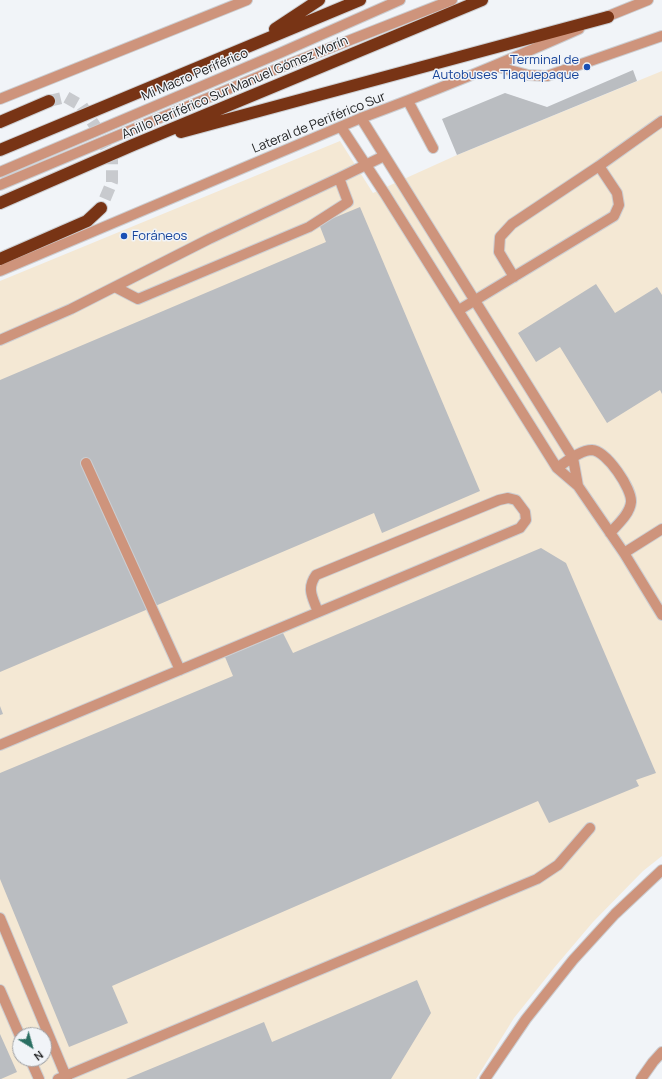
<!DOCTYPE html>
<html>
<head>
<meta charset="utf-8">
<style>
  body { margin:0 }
  #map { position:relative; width:662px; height:1079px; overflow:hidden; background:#f1f4f8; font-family:Manrope,sans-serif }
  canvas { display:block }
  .north { position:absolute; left:12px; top:1027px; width:40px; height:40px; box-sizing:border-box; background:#f1f4f8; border:1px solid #9ea0a3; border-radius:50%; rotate:143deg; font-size:11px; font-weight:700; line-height:16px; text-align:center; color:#222324 }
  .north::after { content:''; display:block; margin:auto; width:14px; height:18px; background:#2a6f62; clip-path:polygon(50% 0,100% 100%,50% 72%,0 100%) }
</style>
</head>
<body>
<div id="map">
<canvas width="662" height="1079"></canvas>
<div class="north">N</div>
</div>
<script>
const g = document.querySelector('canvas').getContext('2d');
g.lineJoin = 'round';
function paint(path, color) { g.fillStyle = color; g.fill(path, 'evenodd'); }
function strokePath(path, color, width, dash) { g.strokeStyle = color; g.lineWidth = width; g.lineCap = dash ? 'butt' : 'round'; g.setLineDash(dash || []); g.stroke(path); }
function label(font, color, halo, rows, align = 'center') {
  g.font = font + ' Manrope,sans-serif'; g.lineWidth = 3; g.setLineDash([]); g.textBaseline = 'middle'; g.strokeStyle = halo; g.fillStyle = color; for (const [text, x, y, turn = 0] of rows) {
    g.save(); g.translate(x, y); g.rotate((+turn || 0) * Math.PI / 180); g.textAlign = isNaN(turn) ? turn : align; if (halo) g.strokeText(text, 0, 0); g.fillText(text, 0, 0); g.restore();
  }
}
const industrial = new Path2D(`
  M662,71V856L643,871L593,922L554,968L514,1018L476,1079H0V281L340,141L373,193L457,155ZM20,1035H44V1059H20Z`);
const building = new Path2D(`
  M633,70L637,81L457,155L442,119L505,93L547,107Z
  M360,207L480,491L382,533L374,513L0,672V380L326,242L319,224Z
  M596,284L615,313L657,287L662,295V394L660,390L607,423L560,347L536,362L518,333Z
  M541,548L566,563L656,773L636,780L639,786L549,823L538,801L112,986L128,1023L69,1047L0,879V773L233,676L225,657L283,633L293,653Z
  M0,706L3,714L0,715Z
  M417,980L431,1013L391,1079H126L264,1022L272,1042Z
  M0,1034L17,1072L1,1079H0Z`);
const highwayTunnel = new Path2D(`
  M49,101L66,97L82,106L97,129L112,160V182L101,208`);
const minor = new Path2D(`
  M601,19L648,0
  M495,66L528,75L547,76L662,36
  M0,99L247,0
  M408,101L433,148
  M361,118L573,458L578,486
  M341,127L385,194L557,468L578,486L624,553L662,615
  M0,172L280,53L400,0
  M0,185L279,68L452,0
  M0,271L361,118C435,91 507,61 579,29
  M514,277L499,252L500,237L512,224L599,166L662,121
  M115,287L138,299L309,227L348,202L339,178
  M459,310L614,216L619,205L617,193L599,166
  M0,340L71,309L209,239L339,178L384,156
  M86,463L180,670
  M557,468C566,462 580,450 592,450C607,451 632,489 631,502C630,514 617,525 610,533
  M624,553L662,529
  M0,745L520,528L526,520L525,512L516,500L508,498L499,500L316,575C306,589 313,598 318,612
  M0,918L67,1079
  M0,990L20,1036
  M30,1059L39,1079
  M58,1079L537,879L558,865L590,828
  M485,1079L526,1019L573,960L615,914L662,870
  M641,1079L653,1062L662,1052`);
const highway = new Path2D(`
  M275,29L319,0
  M0,122L49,101
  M181,132L608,17
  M0,150L360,0
  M0,203L133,145L482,0
  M0,259L87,221L101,208`);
const markers = [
  [587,67,4,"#1a4fb4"],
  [124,236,4,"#1a4fb4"]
];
const transitNames = [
  ["Terminal de",579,60],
  ["Autobuses Tlaquepaque",579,75],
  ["Foráneos",132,236,"left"]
];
const streetNames = [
  ["Mi Macro Periférico",195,75,-23],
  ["Anillo Periférico Sur Manuel Gómez Morín",235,88,-23],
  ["Lateral de Periférico Sur",319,123,-22]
];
paint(industrial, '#f4e8d4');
paint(building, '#babdc1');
strokePath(highwayTunnel, '#c8cace', 12, [12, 6]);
strokePath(minor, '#ccced2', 12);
strokePath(highway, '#ccced2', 14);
strokePath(minor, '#ce947c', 10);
strokePath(highway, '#783415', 12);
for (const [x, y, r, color] of markers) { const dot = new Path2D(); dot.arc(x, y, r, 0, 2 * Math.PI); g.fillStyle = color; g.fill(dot); strokePath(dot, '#f1f4f8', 1.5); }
label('13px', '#164399', '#f1f4f8', transitNames, 'right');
label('13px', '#222324', '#f1f4f8', streetNames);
</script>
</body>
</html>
